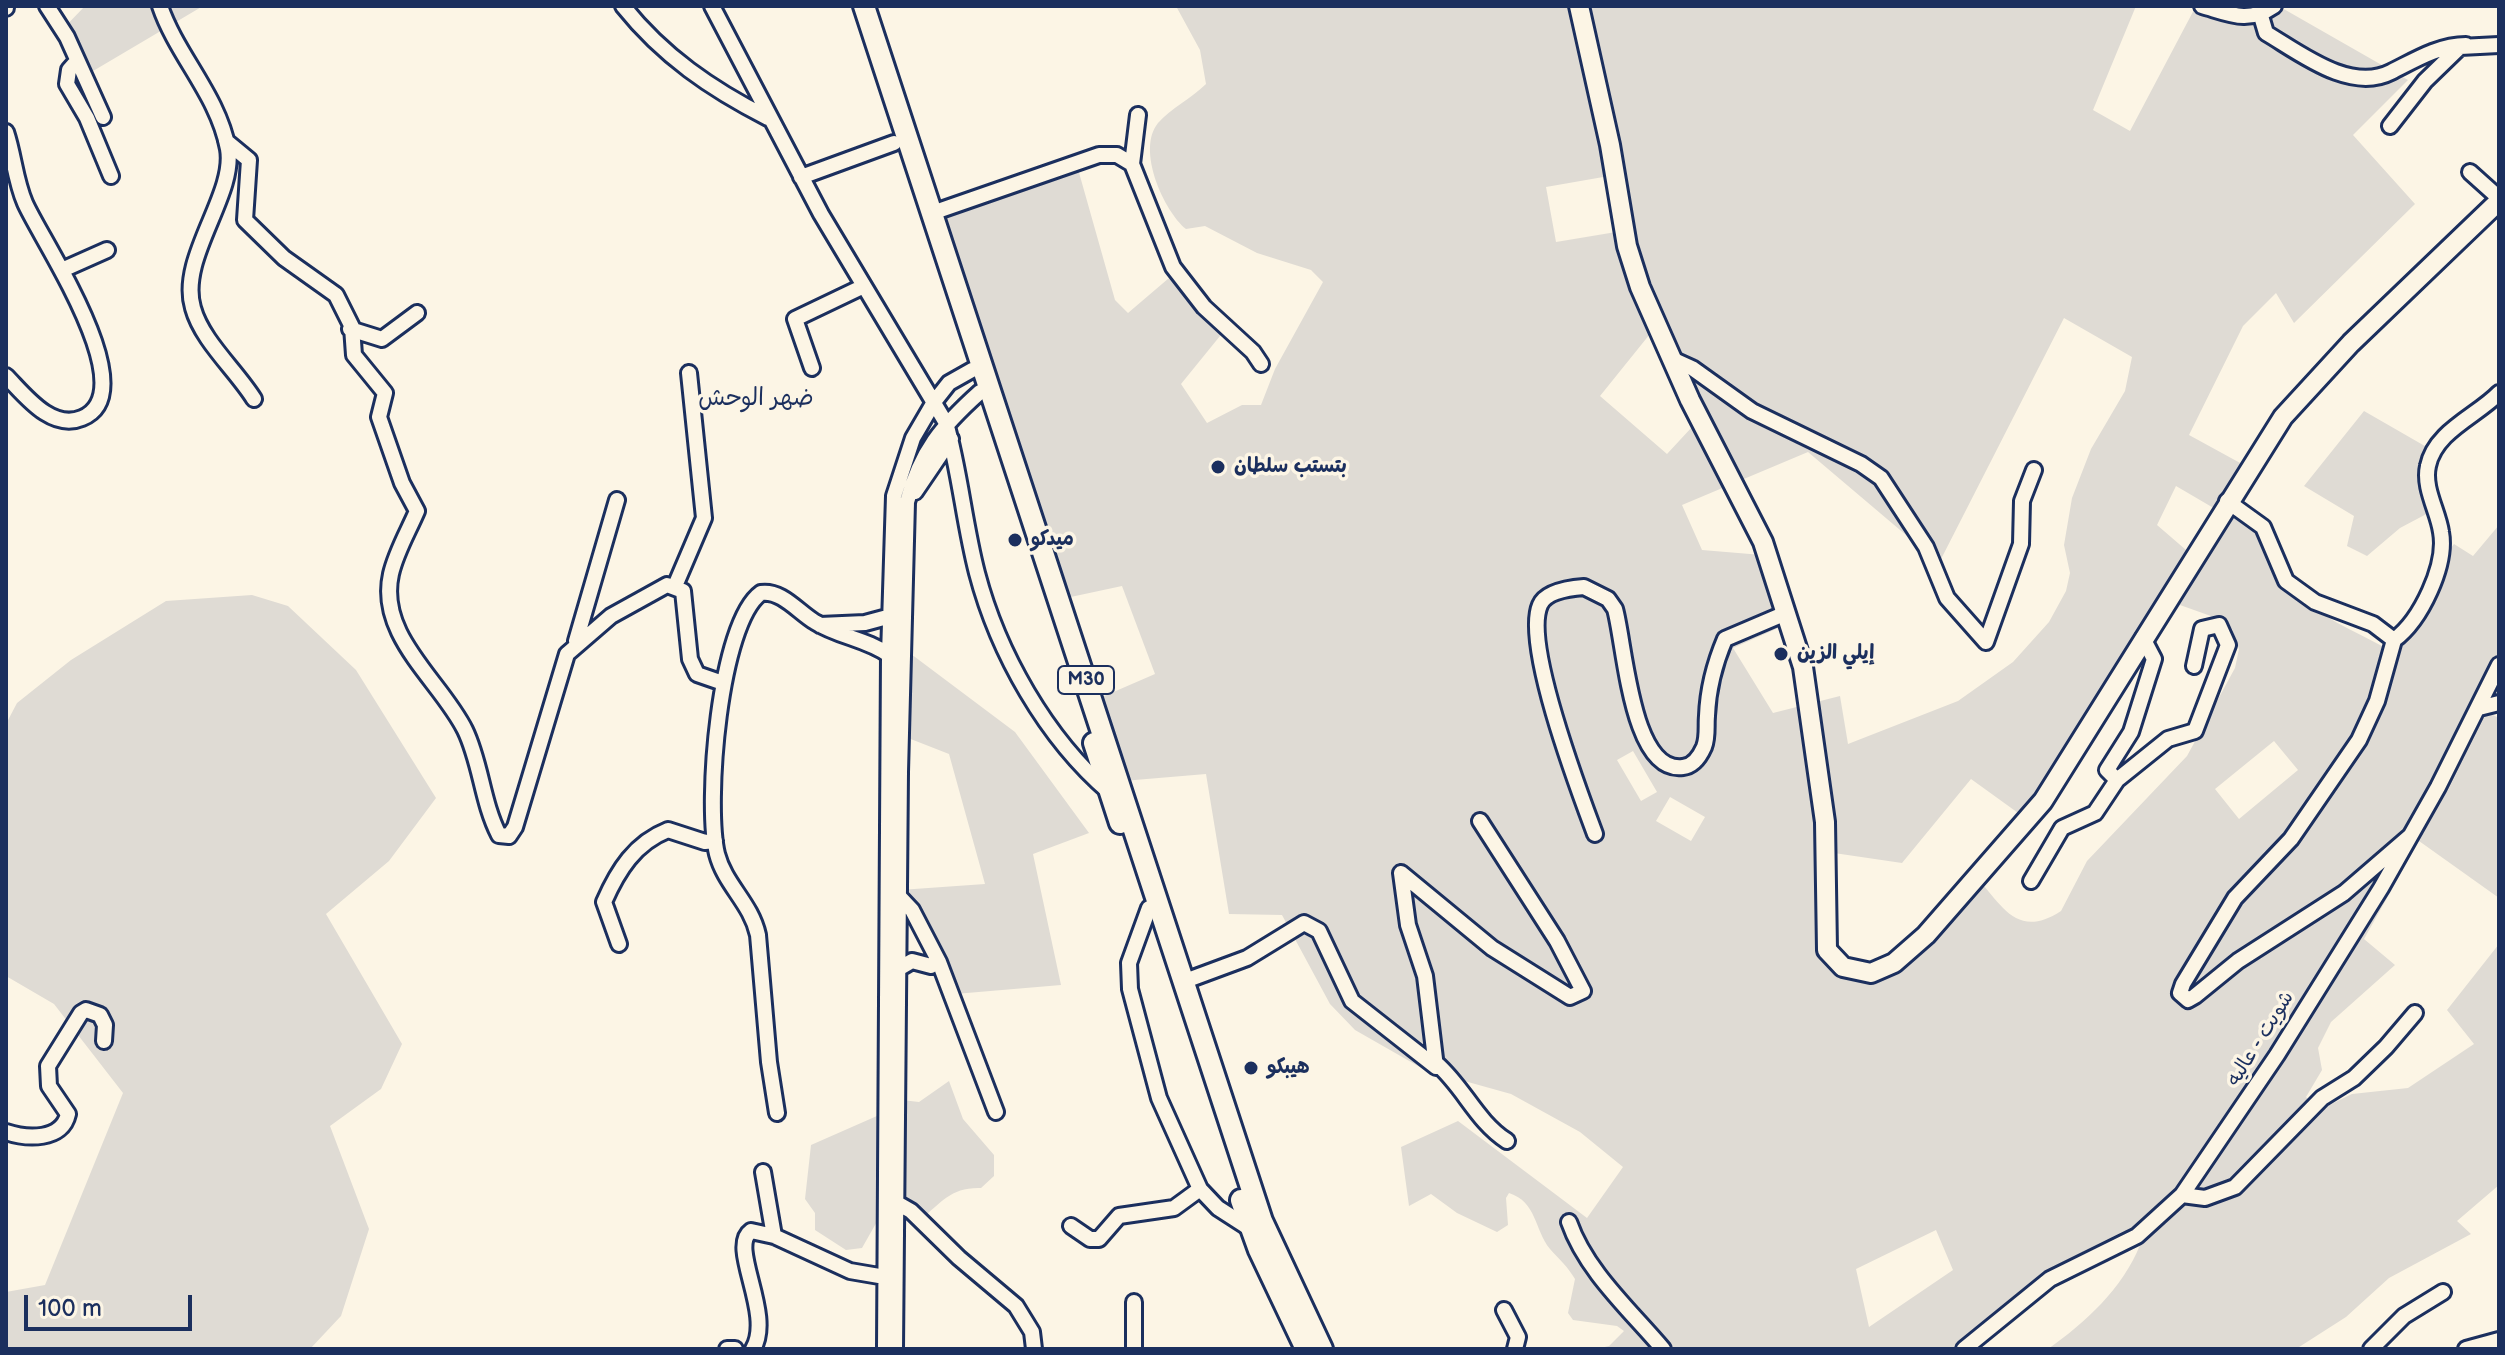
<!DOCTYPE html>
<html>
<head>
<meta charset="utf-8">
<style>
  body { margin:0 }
  #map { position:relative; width:2505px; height:1355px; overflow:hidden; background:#fcf5e5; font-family:"Balsamiq Sans",sans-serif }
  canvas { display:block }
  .frame { position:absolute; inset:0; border:8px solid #1b2f5e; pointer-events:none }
  .scale { position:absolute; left:24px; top:1295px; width:168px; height:36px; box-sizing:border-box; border:4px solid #1b2f5e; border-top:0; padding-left:10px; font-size:24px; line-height:28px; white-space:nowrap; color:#1b2f5e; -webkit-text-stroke:6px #fcf5e5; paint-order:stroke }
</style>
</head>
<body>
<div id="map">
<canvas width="2505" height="1355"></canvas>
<div class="frame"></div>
<div class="scale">100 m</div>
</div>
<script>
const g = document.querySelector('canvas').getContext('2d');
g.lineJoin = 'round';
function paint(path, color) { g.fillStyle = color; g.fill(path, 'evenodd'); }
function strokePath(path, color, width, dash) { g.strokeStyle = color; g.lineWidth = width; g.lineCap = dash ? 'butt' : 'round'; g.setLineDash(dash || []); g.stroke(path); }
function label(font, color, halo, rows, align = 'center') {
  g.font = font + ' "Balsamiq Sans","Playpen Sans Arabic",sans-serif'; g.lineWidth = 7; g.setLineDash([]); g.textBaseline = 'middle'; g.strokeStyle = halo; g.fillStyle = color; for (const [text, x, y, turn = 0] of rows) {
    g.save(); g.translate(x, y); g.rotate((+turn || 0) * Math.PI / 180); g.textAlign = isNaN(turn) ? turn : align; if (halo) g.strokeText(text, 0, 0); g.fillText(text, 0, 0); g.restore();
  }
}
const green = new Path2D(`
  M85,6H203L88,74L58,34Z
  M1176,6H2136L2093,110L2130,131L2196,6L2263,12L2282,8L2408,80L2353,135L2415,204L2294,323L2276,293L2243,326L2189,435L2242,464L2217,510L2176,486L2157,525L2200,562L2230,516C2274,533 2274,579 2305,602C2332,623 2367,637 2397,654L2439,563L2454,544L2473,556L2499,525V682L2485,711L2499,718V898L2419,841L2364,939L2395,965L2331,1022L2318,1048L2322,1070L2306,1097L2319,1110L2352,1094L2408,1088L2474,1044L2447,1010L2499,944V1185L2457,1221L2471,1234L2389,1278L2346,1317L2296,1349H2048C2085,1323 2123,1288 2140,1245L2128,1238L2058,1267L1967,1349H1596L1609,1346L1624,1331L1617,1326L1573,1320L1568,1313L1575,1279C1568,1267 1559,1259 1550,1249C1534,1229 1537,1202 1509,1193L1506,1198L1508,1225L1497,1232L1457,1213L1431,1194L1409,1206L1401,1147L1458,1121L1587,1218L1623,1167L1580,1132L1511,1094L1425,1070L1355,1030L1330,1004L1282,915L1229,914L1206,774L1123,781L1095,700L1155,674L1122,586L1066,598L938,219L1078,169L1115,300L1128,313L1169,278L1233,320L1181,384L1207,423L1242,405H1261L1275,369L1323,282L1311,270L1257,253L1205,226L1186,229C1164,211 1136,150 1158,123C1171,108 1191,99 1206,84L1200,50ZM1609,176L1622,231L1556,242L1546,187ZM2064,318L2132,357L2125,391L2091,449L2072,498L2064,545L2070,573L2066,591L2049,622L2013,662L1958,701L1848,744L1840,696L1773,713L1733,648L1794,621L1774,556L1702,550L1682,505L1808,452L1939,563ZM1658,324L1705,413L1667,454L1600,396ZM2180,605L2222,620L2232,629L2239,649L2235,668L2187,756L2087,861L2061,911C2018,939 2003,907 1978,879L1884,964L1859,965L1836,954L1834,853L1902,863L1971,779L2032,823L2105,721ZM2274,741L2298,770L2239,819L2215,789ZM1633,751L1657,792L1641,801L1617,760ZM1670,797L1705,817L1691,841L1656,821ZM1936,1230L1953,1270L1869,1327L1856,1269Z
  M2364,411L2437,453L2434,510L2400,528L2367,556L2347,546L2354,516L2304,486Z
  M252,595L288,606L356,670L436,798L389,861L326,914L402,1044L381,1089L330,1126L369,1229L341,1316L310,1349H6V1292L45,1285L123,1093L54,1004L6,976V724L17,703L71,660L166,601Z
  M911,654L1015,732L1089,833L1033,854L1061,985L955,994L900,890L985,884L949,754L903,736Z
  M949,1081L963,1119L994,1155V1176L981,1188C951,1187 942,1202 920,1220L883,1211L862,1248L846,1250L815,1230V1213L805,1199L811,1145L886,1112L902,1100L919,1102Z`);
const minor = new Path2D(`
  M47,6L67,37L103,117
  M160,6C177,56 218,95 228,149C236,195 178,258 193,308C202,341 236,370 254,399
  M623,6C663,56 711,89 768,118
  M712,6L821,214L946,423C960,472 964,523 977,573C998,653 1046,738 1109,792
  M2202,6C2230,14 2248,24 2274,6
  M6,8V6
  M2261,16L2266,33C2300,53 2350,93 2391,72C2415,60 2439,45 2466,45
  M77,61L69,70L67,84L87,118L111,176
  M2390,126L2425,81L2460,47L2499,45
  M6,132C14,156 15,180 25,203C41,240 146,392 82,418C51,431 24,394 6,376
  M226,141L249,160L245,220L284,258L336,295L352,327L354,355L385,393L379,417L402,483L417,511C408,532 396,552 391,574C377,636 441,681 465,730C481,763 482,802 499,835L509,836L515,827L567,654L611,616L667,585L683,591L690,659L697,674L723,683
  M1132,164L1138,115
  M2470,172L2499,198
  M801,177L894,143
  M932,213L1099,155H1117L1132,164L1173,267L1204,307L1253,352L1261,364
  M62,270L107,250
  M350,329L382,339L417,313
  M1670,358L1692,368L1752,411L1861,464L1881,478L1926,547L1947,598L1986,642L2021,544L2022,501L2034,470
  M812,368L795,319L864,286
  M915,492L951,439
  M2227,501L2263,527L2286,581L2315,602L2373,624L2394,640L2377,701L2359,740L2291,839L2235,898L2183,984L2180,993L2188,1000L2195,996L2238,961L2344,893L2410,836
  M675,586L704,518L689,373
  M820,625L865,623L891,616
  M2143,638L2154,659L2131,732L2107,770L2117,780L2168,739L2195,731L2228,645L2219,625L2202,629L2194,666
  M2394,640C2421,620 2447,565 2441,532C2438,511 2423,488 2428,466C2435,431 2477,416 2499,393
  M576,641L617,500
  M2479,708L2499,703
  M1595,834C1579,791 1523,644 1540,605C1546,591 1571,588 1584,587L1608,599L1615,609C1625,644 1631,774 1683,767C1693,766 1700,756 1704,747C1708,737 1706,726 1707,716C1708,688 1714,665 1725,639L1786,613
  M2031,881L2062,828L2095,813L2117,780
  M896,893L912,910L939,962L996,1112
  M1149,908L1129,963L1130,989L1159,1098L1200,1189
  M619,944L604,902C618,870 635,843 668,830L705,842L715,841
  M900,968L912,961L931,966
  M1185,981L1247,958L1304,923L1319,931L1352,1001L1436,1067L1425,976L1408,925L1401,873L1492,948L1570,997L1583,991L1557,941L1480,821
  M1436,1063C1464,1087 1476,1121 1507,1141
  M777,1113L769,1062L758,935C751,903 725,885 717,854C705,804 719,623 761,593C782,590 798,612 815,622C839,637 867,639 889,655
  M6,1132C27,1139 62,1141 68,1114L49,1086L48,1066L81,1013L86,1010L100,1015L105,1025L104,1041
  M763,1172L774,1236
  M2182,1195L2205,1198L2235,1187L2322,1098L2354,1078L2386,1047L2415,1013
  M897,1203L911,1211L959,1258L1016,1306L1032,1332L1034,1349
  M1569,1222C1586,1271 1630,1310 1663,1349
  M1071,1226L1090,1239H1099L1119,1216L1174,1208L1200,1189L1218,1208L1249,1228
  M1504,1310L1518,1337L1515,1349
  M727,1349H735
  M753,1349C774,1314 728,1247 751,1231L774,1236L850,1271L885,1277
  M885,1349L889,655L894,496L913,438L934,402L949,383L972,370
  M895,1349L900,772L907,502C921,451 941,427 980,392
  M1134,1349V1302
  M1964,1349L2050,1279L2137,1236L2182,1195L2277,1055L2381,888L2438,787L2499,665
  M2371,1349L2404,1316L2443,1292
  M2466,1349L2499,1340`);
const major = new Path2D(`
  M1579,6L1610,145L1627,246L1640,287L1690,400L1763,542L1803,667L1825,822L1827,950L1843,967L1871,973L1894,963L1926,935L2043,801L2283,417L2351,343L2499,201`);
const highway = new Path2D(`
  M864,6L1262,1221L1322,1349
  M1094,743L1120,823
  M1241,1200L1259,1250L1306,1349`);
const markers = [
  [1218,467,8,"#1b2f5e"],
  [1015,540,8,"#1b2f5e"],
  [1781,654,8,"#1b2f5e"],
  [1251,1068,8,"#1b2f5e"]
];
const shields = [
  [1086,680,56]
];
const shieldNames = [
  ["M30",1086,680]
];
const poiNames = [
  ["بتستب سلطان",1234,467],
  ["ميدكو",1031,540],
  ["إيلي الزين",1797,654],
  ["هيبكو",1267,1068]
];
const streetNames = [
  ["شويت - عاليه",2261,1039,-58]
];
const quarterNames = [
  ["ضهر الوحش",756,399]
];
paint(green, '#dfdbd4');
strokePath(minor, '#1b2f5e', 20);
strokePath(major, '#1b2f5e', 24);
strokePath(highway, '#1b2f5e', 26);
strokePath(minor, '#fcf5e5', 14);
strokePath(major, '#fcf5e5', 18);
strokePath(highway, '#fcf5e5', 20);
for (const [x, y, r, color] of markers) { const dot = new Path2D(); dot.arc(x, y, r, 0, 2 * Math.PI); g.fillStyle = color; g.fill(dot); strokePath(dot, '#fcf5e5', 3); }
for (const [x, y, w] of shields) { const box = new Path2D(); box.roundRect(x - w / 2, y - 14, w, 28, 6); g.fillStyle = '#fcf5e5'; g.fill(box); strokePath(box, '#1b2f5e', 2); }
label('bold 18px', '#1b2f5e', null, shieldNames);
label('bold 20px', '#1b2f5e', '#fcf5e5', poiNames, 'left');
label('20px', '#1b2f5e', '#fcf5e5', streetNames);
label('24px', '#1b2f5e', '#fcf5e5', quarterNames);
</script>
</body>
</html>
